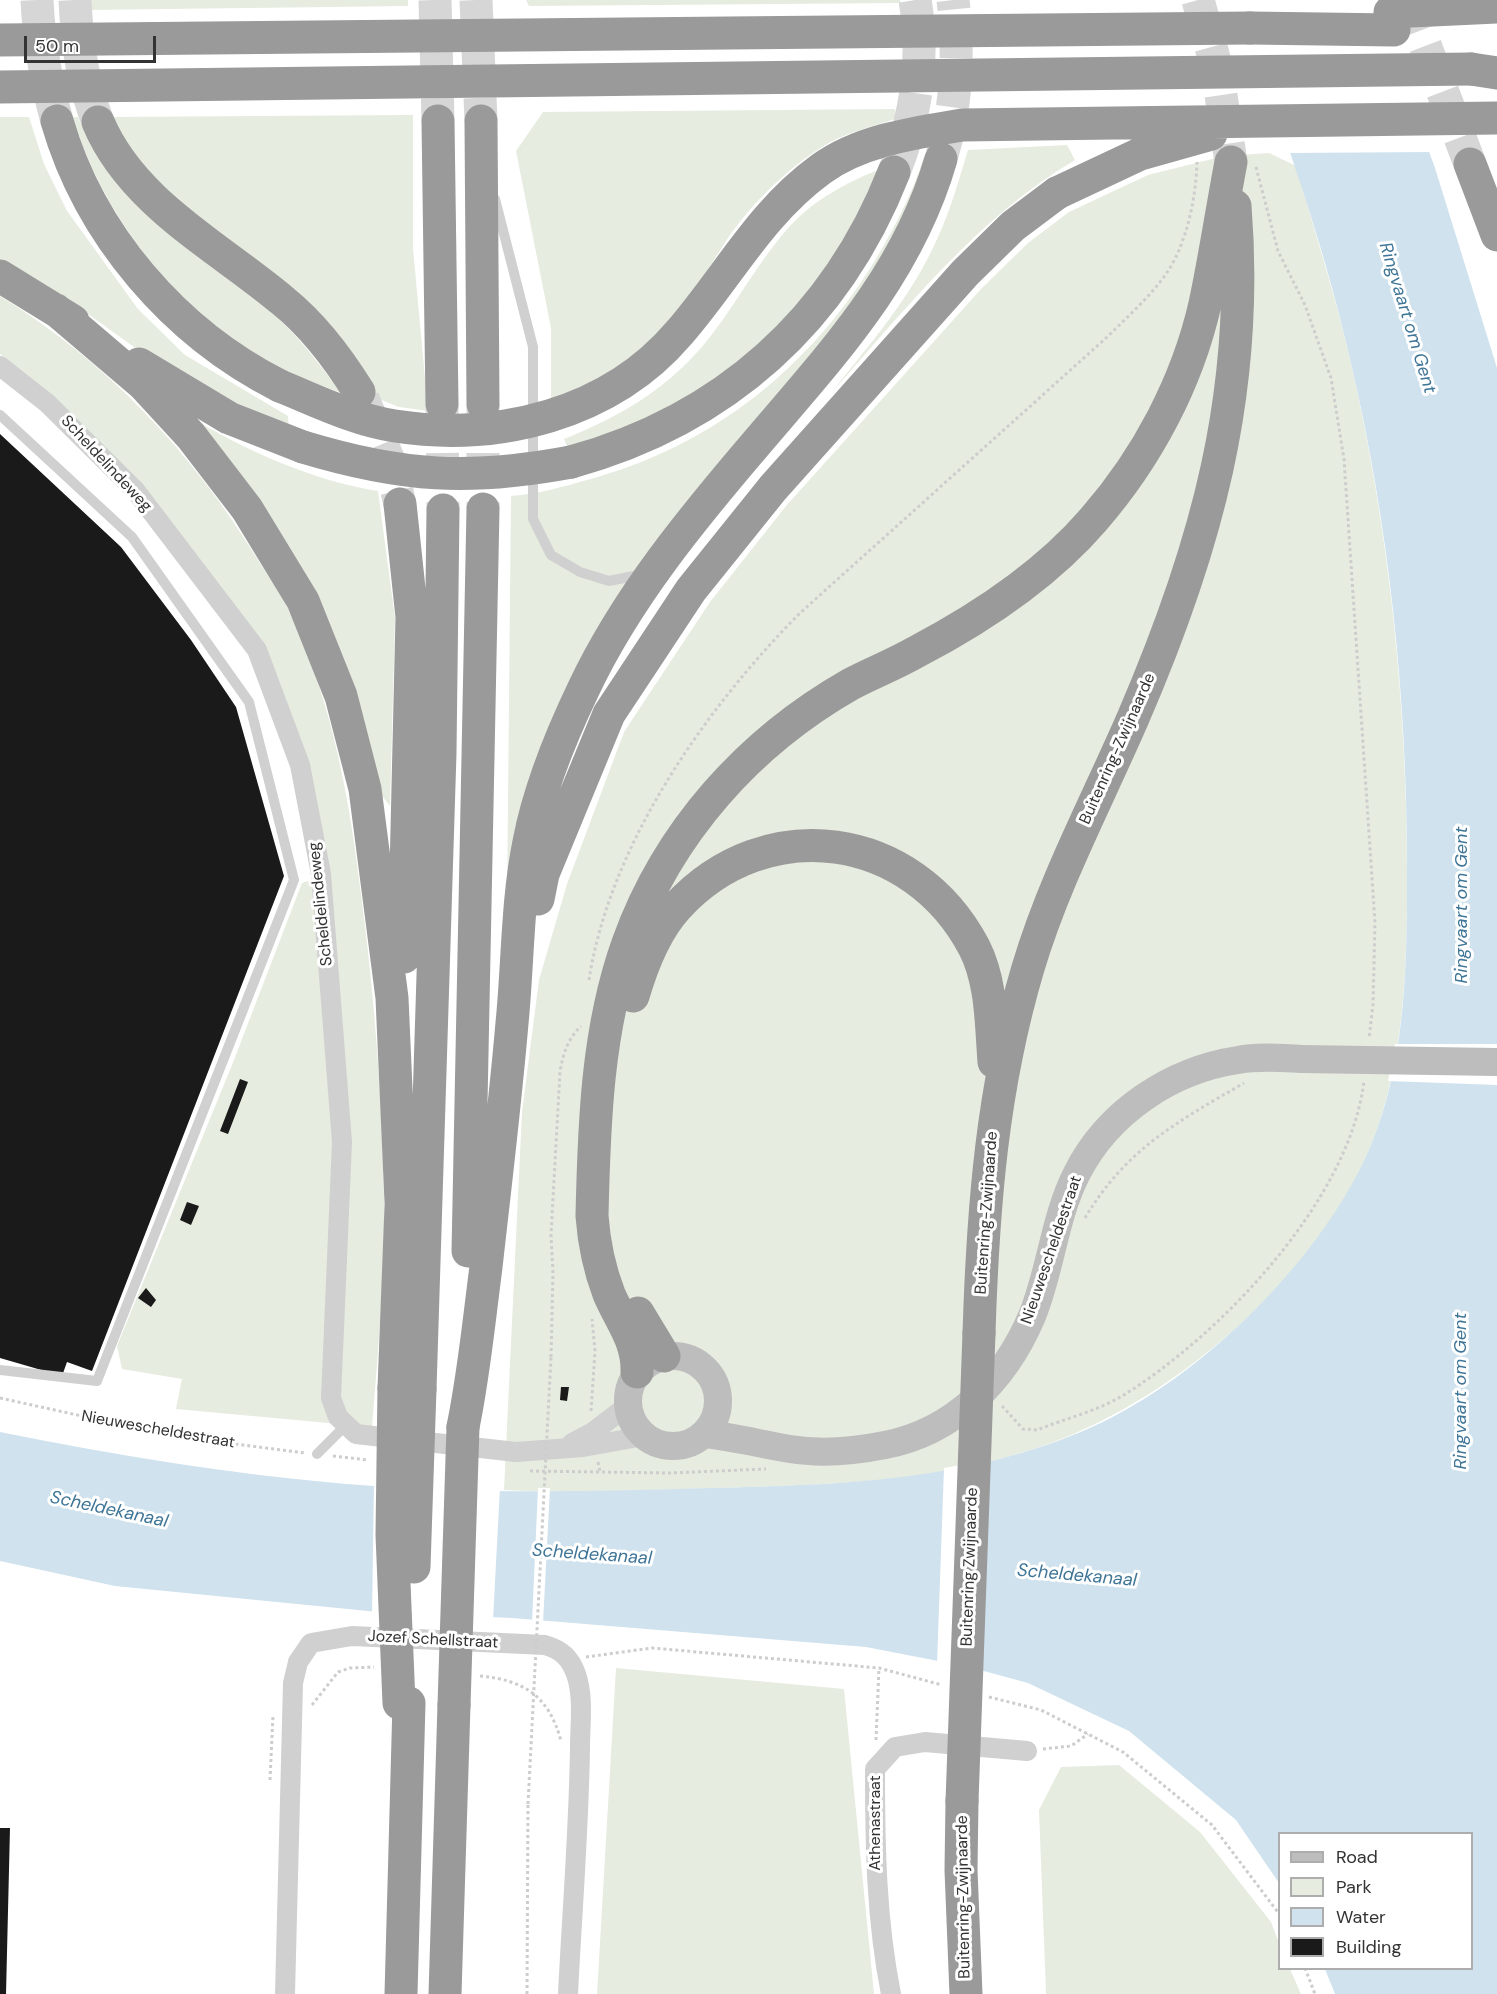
<!DOCTYPE html>
<html>
<head>
<meta charset="utf-8">
<style>
  body { margin:0 }
  #map { position:relative; width:1497px; height:1994px; overflow:hidden; background:#fff; font-family:"DM Sans",sans-serif }
  canvas { display:block }
  .legend { position:absolute; left:1278px; top:1832px; width:195px; height:138px; box-sizing:border-box; background:#fff; border:2px solid #adadad; margin:0; padding:8px 10px; list-style:none; font-size:18px; color:#333 }
  .legend li { display:flex; align-items:center; gap:12px; height:30px }
  .legend b { width:30px; border:2px solid #adadad }
  .scale { position:absolute; left:24px; top:36px; width:132px; height:27px; box-sizing:border-box; border:3px solid #333; border-top:0; padding-left:8px; font-size:18px; line-height:21px; white-space:nowrap; color:#333; -webkit-text-stroke:4px #fff; paint-order:stroke }
</style>
</head>
<body>
<div id="map">
<canvas width="1497" height="1994"></canvas>
<ul class="legend">
<li><b style="height:8px;background:#bdbdbd"></b>Road</li>
<li><b style="height:16px;background:#e6ecdf"></b>Park</li>
<li><b style="height:16px;background:#cfe2ee"></b>Water</li>
<li><b style="height:16px;background:#1a1a1a"></b>Building</li>
</ul>
<div class="scale">50 m</div>
</div>
<script>
const g = document.querySelector('canvas').getContext('2d');
g.lineJoin = 'round';
function paint(path, color) { g.fillStyle = color; g.fill(path, 'evenodd'); }
function strokePath(path, color, width, dash) { g.strokeStyle = color; g.lineWidth = width; g.lineCap = dash ? 'butt' : 'round'; g.setLineDash(dash || []); g.stroke(path); }
function label(font, color, halo, rows, align = 'center') {
  g.font = font + ' "DM Sans",sans-serif'; g.lineWidth = 6; g.setLineDash([]); g.textBaseline = 'middle'; g.strokeStyle = halo; g.fillStyle = color; for (const [text, x, y, turn = 0] of rows) {
    g.save(); g.translate(x, y); g.rotate((+turn || 0) * Math.PI / 180); g.textAlign = isNaN(turn) ? turn : align; if (halo) g.strokeText(text, 0, 0); g.fillText(text, 0, 0); g.restore();
  }
}
const green = new Path2D(`
  M86,0H408V6L86,10Z
  M526,0H900L901,3L529,6Z
  M895,109V119C871,127 844,133 822,147C786,170 753,202 728,238C713,260 700,285 683,306C649,349 602,381 551,400V328L516,151L543,112Z
  M413,115V248L428,411L399,407L374,397L357,368L230,247L134,161L107,117Z
  M0,117H29L44,164L67,211L138,309L185,355L288,416L289,429L201,388L137,349L71,302L0,262Z
  M73,117H78C113,207 200,255 272,313C299,336 320,365 341,393C316,383 289,374 265,360C175,307 103,217 73,117Z
  M1067,145L1075,160C977,218 906,309 831,393C870,344 913,295 938,237C951,209 959,179 968,150Z
  M1269,153L1296,166C1314,230 1335,294 1350,359C1389,528 1407,704 1407,876C1407,965 1405,1059 1372,1143C1320,1273 1181,1395 1051,1443C943,1483 828,1485 714,1488C645,1490 574,1494 504,1490L522,1112L539,980L567,884L624,732L710,602L786,506L981,289L1028,243L1069,212L1148,175L1224,156Z
  M928,156L920,184L857,302L644,564L507,906L511,496C537,494 563,487 587,480C714,446 814,365 880,252C897,222 914,190 924,157Z
  M878,170C864,200 850,230 832,259C787,330 707,398 628,427C608,434 587,440 567,446L564,439C611,420 652,398 688,362C728,322 752,268 790,226C814,200 846,183 878,170Z
  M0,296C107,362 193,453 258,560C268,576 280,592 288,609C333,701 350,802 362,902C375,1001 382,1100 384,1199C385,1272 378,1354 372,1427L176,1409L182,1379L122,1369L117,1346L232,1065L302,883L330,873L265,646L53,397L0,354Z
  M186,415C245,450 310,480 378,491L395,618L390,806L375,787L351,692Z
  M616,1668L844,1689L874,1994H597Z
  M1119,1765L1200,1832L1271,1922L1279,1943L1280,1968L1290,1969L1301,1994H1046L1039,1810L1061,1767Z`);
const water = new Path2D(`
  M1235,0H1373L1435,168L1497,368V1994H1335L1325,1969L1472,1968V1834H1280L1279,1883L1236,1820L1129,1731L1028,1683L969,1667L866,1647L512,1618L378,1612L115,1586L0,1561V1432C115,1455 230,1474 346,1484C466,1494 589,1492 710,1488C840,1485 971,1481 1092,1427C1202,1378 1325,1256 1371,1145C1407,1058 1407,959 1407,866C1407,697 1389,524 1350,359C1322,236 1279,118 1235,0Z`);
const pier = new Path2D(`
  M1232,0H1377L1433,152L1288,153Z
  M1395,1044H1497V1085L1388,1081Z
  M977,1462L968,1670L937,1664L944,1468Z
  M374,1482L500,1487L493,1620L372,1615Z
  M538,1488H550L543,1623L532,1622Z`);
const building = new Path2D(`
  M0,434L121,547L191,640L236,707L284,876L92,1371L67,1362L62,1376L0,1358Z
  M240,1079L248,1082L228,1134L220,1131Z
  M187,1202L199,1206L191,1225L180,1220Z
  M146,1288L156,1300L151,1307L138,1298Z
  M561,1387H569L567,1401L560,1400Z
  M0,1828H10L6,1994H0Z`);
const highwayTunnel = new Path2D(`
  M37,0C39,42 46,81 57,121
  M75,0C77,43 82,81 98,122
  M435,0L438,121
  M476,0L481,121
  M1198,0L1217,69L1231,162
  M1408,0L1470,164
  M942,155C957,106 959,51 953,0
  M894,172C916,118 925,58 915,0
  M363,399L390,463L400,504
  M442,404L443,510
  M483,404V509`);
const path = new Path2D(`
  M1256,167L1278,251L1305,305L1331,378L1344,459L1375,923L1373,1004L1369,1039
  M589,980C610,844 705,709 800,613L1105,339C1126,318 1149,298 1166,274C1187,244 1196,197 1197,162
  M1085,1218C1126,1149 1177,1122 1244,1083
  M551,1357L553,1272L551,1235L560,1072C563,1054 567,1040 581,1026
  M0,1398L173,1436L305,1453
  M1002,1406L1023,1429L1037,1430C1064,1419 1097,1411 1122,1396C1220,1336 1350,1200 1364,1081
  M591,1411L595,1351L592,1319
  M333,1456L368,1460
  M598,1462L600,1472
  M530,1471L669,1473L766,1469
  M586,1657L652,1648L879,1668L942,1685
  M480,1676C524,1680 549,1696 561,1741
  M989,1697L1041,1710L1123,1752L1212,1825L1280,1915
  M312,1705L338,1672L350,1668L374,1667
  M876,1740L879,1668
  M1043,1749L1071,1746L1088,1734
  M270,1780L273,1715
  M1305,1968L1315,1994
  M527,1994L528,1804`);
const lane = new Path2D(`
  M495,199L533,347V519L551,555L580,572L609,581L644,574
  M0,415L132,537L249,702L294,880L97,1381L0,1370
  M317,1454L346,1425`);
const street = new Path2D(`
  M0,366L47,403L135,490L257,650L300,765L321,874L342,1142L331,1398L338,1417L356,1434L516,1452L583,1447L644,1436
  M572,1443L593,1432L627,1406
  M285,1994L293,1683L298,1662L311,1643L352,1636L545,1645C562,1650 570,1658 576,1674C584,1697 580,1724 580,1747C579,1829 572,1912 568,1994
  M891,1994C876,1919 875,1844 875,1769L895,1747L925,1742L1027,1751`);
const secondary = new Path2D(`
  M628 1401a45 45 0 1 1 90 0a45 45 0 1 1-90 0Z
  M705,1434C733,1437 761,1444 790,1449C820,1454 855,1451 885,1445C954,1432 1005,1380 1032,1316C1051,1270 1054,1218 1077,1173C1108,1112 1171,1070 1238,1060C1259,1056 1281,1058 1302,1059`);
const highway = new Path2D(`
  M1250,28L1394,30
  M1471,69L1497,73
  M57,121C90,235 175,333 280,386
  M438,121L442,404
  M481,121L483,404
  M98,122C132,203 219,247 283,301C314,326 338,358 359,392
  M1470,164L1497,235
  M0,276L73,321
  M56,310L144,385L191,436L247,509L303,601L341,696L365,789L392,998L401,1202
  M139,364L229,418L303,447
  M571,462C724,420 836,320 894,172
  M400,504L412,617L404,957
  M538,899L543,874L609,714L691,590L773,488L965,273L1013,226L1057,193
  M633,996C642,965 655,931 677,907C766,810 913,831 974,947C992,982 991,1024 994,1062
  M468,1251L483,509
  M638,1313L664,1356
  M979,1333C983,1207 992,1089 1028,968C1054,881 1097,801 1133,718C1206,549 1250,392 1235,206
  M637,1372C638,1341 621,1322 609,1294C599,1268 594,1243 592,1216C594,1125 597,1029 628,943C668,832 749,742 851,684C872,673 895,664 916,652C981,618 1046,575 1094,519C1147,458 1187,383 1205,304C1215,257 1222,209 1231,162
  M394,1388L402,1180
  M420,1389L440,753L443,510
  M463,1427C474,1374 479,1320 486,1267C495,1186 505,1105 512,1023C518,963 517,901 529,842C539,790 560,738 583,690C626,598 694,516 760,439C835,351 908,273 941,159
  M962,1801L961,1870L966,1994
  M401,1994L409,1703
  M445,1994L454,1705`);
const pathBridge = new Path2D(`
  M528,1804L551,1357`);
const secondaryBridge = new Path2D(`
  M1302,1059L1497,1062`);
const highwayBridge = new Path2D(`
  M1390,12L1497,7
  M0,40L1250,28
  M0,87L1471,69
  M1057,193L1140,154L1211,134
  M280,386C317,401 355,420 395,426C498,442 610,414 679,333C727,278 760,213 821,169C861,140 914,133 962,125L1497,118
  M303,447C402,477 470,481 571,462
  M394,1388L392,1535L399,1703
  M414,1567L420,1389
  M454,1705L463,1427
  M962,1801L979,1333`);
const streetNames = [
  ["Scheldelindeweg",106,464,47],
  ["Buitenring-Zwijnaarde",1118,749,-66],
  ["Scheldelindeweg",321,904,-96],
  ["Buitenring-Zwijnaarde",987,1213,-86],
  ["Nieuwescheldestraat",1052,1250,-71],
  ["Nieuwescheldestraat",158,1430,10],
  ["Buitenring Zwijnaarde",970,1567,-88],
  ["Jozef Schellstraat",433,1640,3],
  ["Athenastraat",876,1823,-90],
  ["Buitenring-Zwijnaarde",964,1897,-91]
];
const waterNames = [
  ["Ringvaart om Gent",1407,318,73],
  ["Ringvaart om Gent",1462,905,-90],
  ["Ringvaart om Gent",1461,1391,-90],
  ["Scheldekanaal",109,1510,12],
  ["Scheldekanaal",592,1555,4],
  ["Scheldekanaal",1077,1576,5]
];
paint(green, '#e6ecdf');
paint(water, '#cfe2ee');
paint(pier, '#fff');
paint(building, '#1a1a1a');
strokePath(highwayTunnel, '#d6d6d6', 33, [33, 16]);
strokePath(path, '#cdcdcd', 3, [3, 3]);
strokePath(lane, '#d0d0d0', 10);
strokePath(street, '#d0d0d0', 20);
strokePath(secondary, '#bdbdbd', 28);
strokePath(highway, '#9a9a9a', 33);
strokePath(pathBridge, '#cdcdcd', 3, [3, 3]);
strokePath(secondaryBridge, '#bdbdbd', 28);
strokePath(highwayBridge, '#9a9a9a', 33);
label('16px', '#333', '#fff', streetNames);
label('italic 18px', '#3f7597', '#fff', waterNames);
</script>
</body>
</html>
